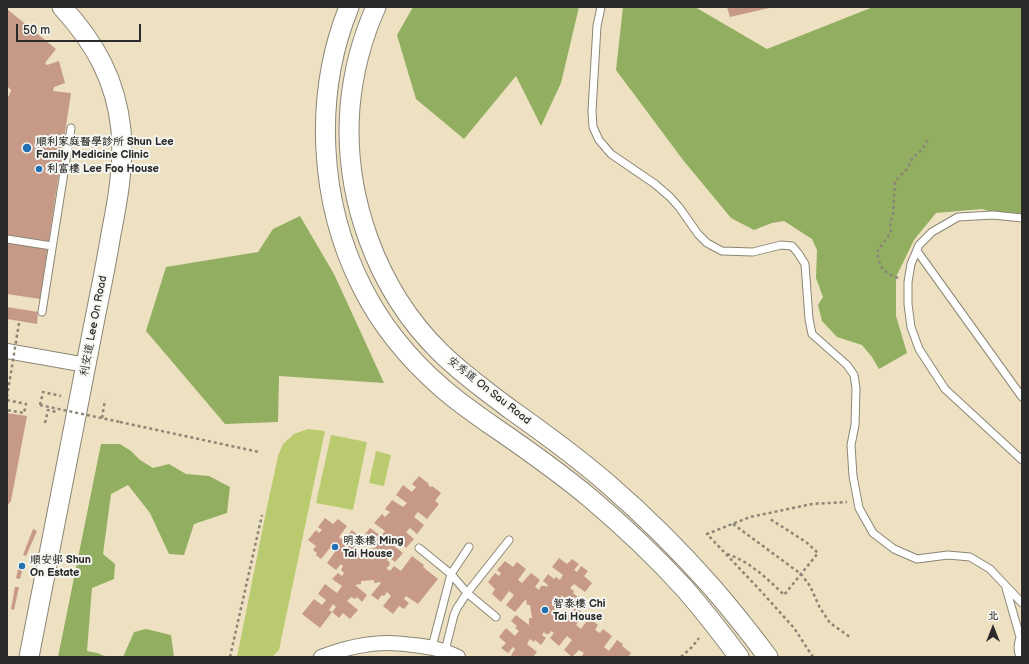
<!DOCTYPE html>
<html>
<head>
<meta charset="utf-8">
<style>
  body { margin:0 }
  #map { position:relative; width:1029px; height:664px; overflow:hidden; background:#ede1c2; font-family:"Balsamiq Sans","LXGW WenKai TC",sans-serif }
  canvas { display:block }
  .frame { position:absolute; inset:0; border:8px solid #2b2b2b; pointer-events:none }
  .north { position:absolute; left:973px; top:608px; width:40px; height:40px; -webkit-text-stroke:3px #f6f6f2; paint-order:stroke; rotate:0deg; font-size:11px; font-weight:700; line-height:16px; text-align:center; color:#2b2b2b }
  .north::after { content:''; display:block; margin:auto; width:14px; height:18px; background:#2b2b2b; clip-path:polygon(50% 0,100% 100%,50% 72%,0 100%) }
  .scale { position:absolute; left:16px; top:24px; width:125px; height:18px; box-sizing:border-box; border:2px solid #2b2b2b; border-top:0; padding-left:5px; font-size:12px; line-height:14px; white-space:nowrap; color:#2b2b2b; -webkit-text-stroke:3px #f6f6f2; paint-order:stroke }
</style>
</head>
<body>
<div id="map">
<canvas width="1029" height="664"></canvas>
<div class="frame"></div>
<div class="north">北</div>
<div class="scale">50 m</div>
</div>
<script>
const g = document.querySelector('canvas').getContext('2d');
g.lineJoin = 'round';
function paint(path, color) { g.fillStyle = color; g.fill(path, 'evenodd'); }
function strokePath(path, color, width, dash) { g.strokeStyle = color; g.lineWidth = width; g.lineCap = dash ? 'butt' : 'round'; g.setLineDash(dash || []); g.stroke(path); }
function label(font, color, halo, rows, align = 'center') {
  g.font = font + ' "Balsamiq Sans","LXGW WenKai TC",sans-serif'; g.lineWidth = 4; g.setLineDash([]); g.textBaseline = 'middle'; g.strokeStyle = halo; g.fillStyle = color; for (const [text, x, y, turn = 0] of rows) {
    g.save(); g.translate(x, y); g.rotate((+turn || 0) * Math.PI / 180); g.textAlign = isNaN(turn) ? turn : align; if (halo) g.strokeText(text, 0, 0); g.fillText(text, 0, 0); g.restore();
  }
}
const green = new Path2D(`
  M308,429L325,431L279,650L272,657H237L266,512L278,456L283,444L294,434Z
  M331,435L367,442L353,510L316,503Z
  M376,451L391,455L384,486L369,483Z`);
const forest = new Path2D(`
  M413,7H579L561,83L541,126L516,76L464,139L416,99L397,35Z
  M623,7H695L767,49L873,7H1022V215L1011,217L982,209L936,213L914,240L896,277V316L907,353L879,369L872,357L862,345L837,337L822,321L818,305L823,297L816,278L817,250L812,239L784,221L772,223L754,230L731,218L683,160L616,70Z
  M300,216L334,274L384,383L279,376L278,422L225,424L146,331L166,267L258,252L273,229Z
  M101,444H120L131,451L140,460L153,468L169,464L186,474L209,476L230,487L227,513L194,524L184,555L169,554L150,513L128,485L111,494L103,554L115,564L114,579L92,588L87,651L97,653L107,657H58Z
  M146,629L171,635L174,657H123L134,632Z`);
const building = new Path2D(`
  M727,7H769V8L730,17Z
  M7,9L56,49L45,63L47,65L59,61L65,83L54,87L53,91L71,93L40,299L7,294V96H9L11,90L7,86Z
  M7,307L38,312L37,324L7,319Z
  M7,413L27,416L11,501L7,506Z
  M419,476L429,484L428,485L431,487L432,486L441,493L435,501L439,504L427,519L418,512L414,517L424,525L417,534L410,528L406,532L414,539L406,548L398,541L394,546L403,553L395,562L389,557L387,560L390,563L389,566L386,568L390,571L394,566L401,571L412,556L424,565L423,567L438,579L418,604L406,596L404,599L409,603L404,609L399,606L393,614L383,606L391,596L387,592L384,596L382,595L378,600L371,595L381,583L380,582L374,583V580L361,581V584L355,585L367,595L362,602L357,597L355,599L351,597L347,601L358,610L350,619L343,613L339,618L332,612L336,607L333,604L329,610L332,612L320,628L302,614L314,599L322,605L326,600L318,594L325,584L337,593L342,586L332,579L338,573L342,576L344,573L341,570L343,566L341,564L336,570L327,563L335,552L330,548L321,559L316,555L317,553L313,550L316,546L308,540L316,530L319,533L322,530L318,527L325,518L333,524L338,519L347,526L339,537L343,540L352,530L361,538L351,551H358V554L370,553V549L376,548L363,537L370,528L381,536L385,531L374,523L382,514L385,517L390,512L385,509L392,500L403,507L407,503L396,495L403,485L412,492L416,487L412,484Z
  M33,529L37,531L26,556L23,555Z
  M559,558L567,564L572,559L579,564L574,570L577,572L581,566L588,571L584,576L592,583L585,592L574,584L570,588L574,591L573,593L578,597L573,604L561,595V602H558L559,614H563V621L575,607L584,614L576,625L581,629L589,618L598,625L595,630L600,633L603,629L612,636L604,647L609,651L617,640L623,644L622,646L631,653L628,657H581L584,653L579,650L572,657L564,650L572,640L567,636L559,646L550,638L554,633L551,631L549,634H546L544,632L542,635L546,638L541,645L535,640L534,642L530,639L527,644L537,652L533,657H524L522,656L520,657H513L511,655L515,649L513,647L508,653L501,648L506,643L499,637L506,628L515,636L519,631L515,628L517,626L511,621L516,615L529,625V618H532L530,605H527L526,599L515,612L506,605L514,595L509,591L501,602L492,594L495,589L488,582L495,573L499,576L501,573L497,570L505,561L513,567L517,562L526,569L518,580L522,583L531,573L540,580L535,587L539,590L541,586H545L547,587L548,585L543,581L548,574L554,579L556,577L560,580L563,575L552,567Z
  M19,566L23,567L20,579L16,578Z
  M15,587H19L14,610L11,609Z`);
const path = new Path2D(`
  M898,278C883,272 880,269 877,252L891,232L890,224L893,215L895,181L907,169L913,157L922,150L928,139
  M7,400L26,404L24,413L7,410
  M40,405L43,392L61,396
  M102,418L105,400
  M120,422L259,452
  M45,423L48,410L57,412
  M733,524L801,574L810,586L820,608L830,623L850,637
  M727,554C749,561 768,579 784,595L818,553L806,542L770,519
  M230,657L262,515
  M681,657L692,647L699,638
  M813,657L794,628L759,589L707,534L750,517L812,504L847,502`);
const lane = new Path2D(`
  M601,7L597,26L592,111L593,127L599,140L611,154L655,184L670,197L679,207L698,234L707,243L722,251L753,252L781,245L792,246L798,253L805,264L809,319L812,334L847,365L854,375L856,388L855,425L851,445L853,476L859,508L873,533L894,549L917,559L948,555L970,557L990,569L1022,603
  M1022,218L993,215L958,217L932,232L919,245L911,264L908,282V304L911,327L919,349L945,389L1022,460
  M7,239L52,246
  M917,251L1022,397
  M42,312L71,128
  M419,548L451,574L467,593L496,617
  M1006,588L1020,637C1018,645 1017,650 1020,657
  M432,647L451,574L469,547
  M445,651L454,615L457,608L467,593L509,540`);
const street = new Path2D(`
  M7,351L86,365
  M321,657C342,649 365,643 388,643C396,643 405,644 413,645C431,647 441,649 458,657`);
const secondary = new Path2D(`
  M349,7C313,96 319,202 362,287C381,325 409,359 441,387C459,403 478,416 497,429C529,451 560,473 590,498C623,526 656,557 685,589C704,611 722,634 739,657
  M376,7C362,38 353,73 350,107C343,195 376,289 440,352C461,373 486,391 510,409C544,433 577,457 608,484C645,516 679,550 711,586C731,609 750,633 768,657
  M29,657C50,553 69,448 90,344C97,307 105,271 111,234C118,199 124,165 121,130C116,80 95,43 62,7`);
const pathBridge = new Path2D(`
  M7,397L19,323
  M40,405L120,422`);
const markers = [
  [27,148,5,"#1f6fb2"],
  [39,169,4,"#1f6fb2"],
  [335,547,4,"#1f6fb2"],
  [22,566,4,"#1f6fb2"],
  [545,610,4,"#1f6fb2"]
];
const poiNames = [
  ["順利家庭醫學診所 Shun Lee",36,142],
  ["Family Medicine Clinic",36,155],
  ["利富樓 Lee Foo House",47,169],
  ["明泰樓 Ming",343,541],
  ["Tai House",343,554],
  ["順安邨 Shun",30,560],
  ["On Estate",30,573],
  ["智泰樓 Chi",553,604],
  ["Tai House",553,617]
];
const streetNames = [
  ["利安道 Lee On Road",94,326,-79],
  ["安秀道 On Sau Road",489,391,38]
];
paint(green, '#b9cb6e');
paint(forest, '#92af61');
paint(building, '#c79987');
strokePath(lane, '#8c8676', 9);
strokePath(street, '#8c8676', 16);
strokePath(secondary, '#8c8676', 21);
strokePath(path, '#8c8676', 2.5, [3, 3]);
strokePath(lane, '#fff', 7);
strokePath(street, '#fff', 14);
strokePath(secondary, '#fff', 19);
strokePath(pathBridge, '#8c8676', 2.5, [3, 3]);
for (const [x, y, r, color] of markers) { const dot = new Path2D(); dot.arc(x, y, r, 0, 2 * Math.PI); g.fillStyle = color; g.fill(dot); strokePath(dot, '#f6f6f2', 1.5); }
label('bold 11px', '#2b2b2b', '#f6f6f2', poiNames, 'left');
label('11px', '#2b2b2b', '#f6f6f2', streetNames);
</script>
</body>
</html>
